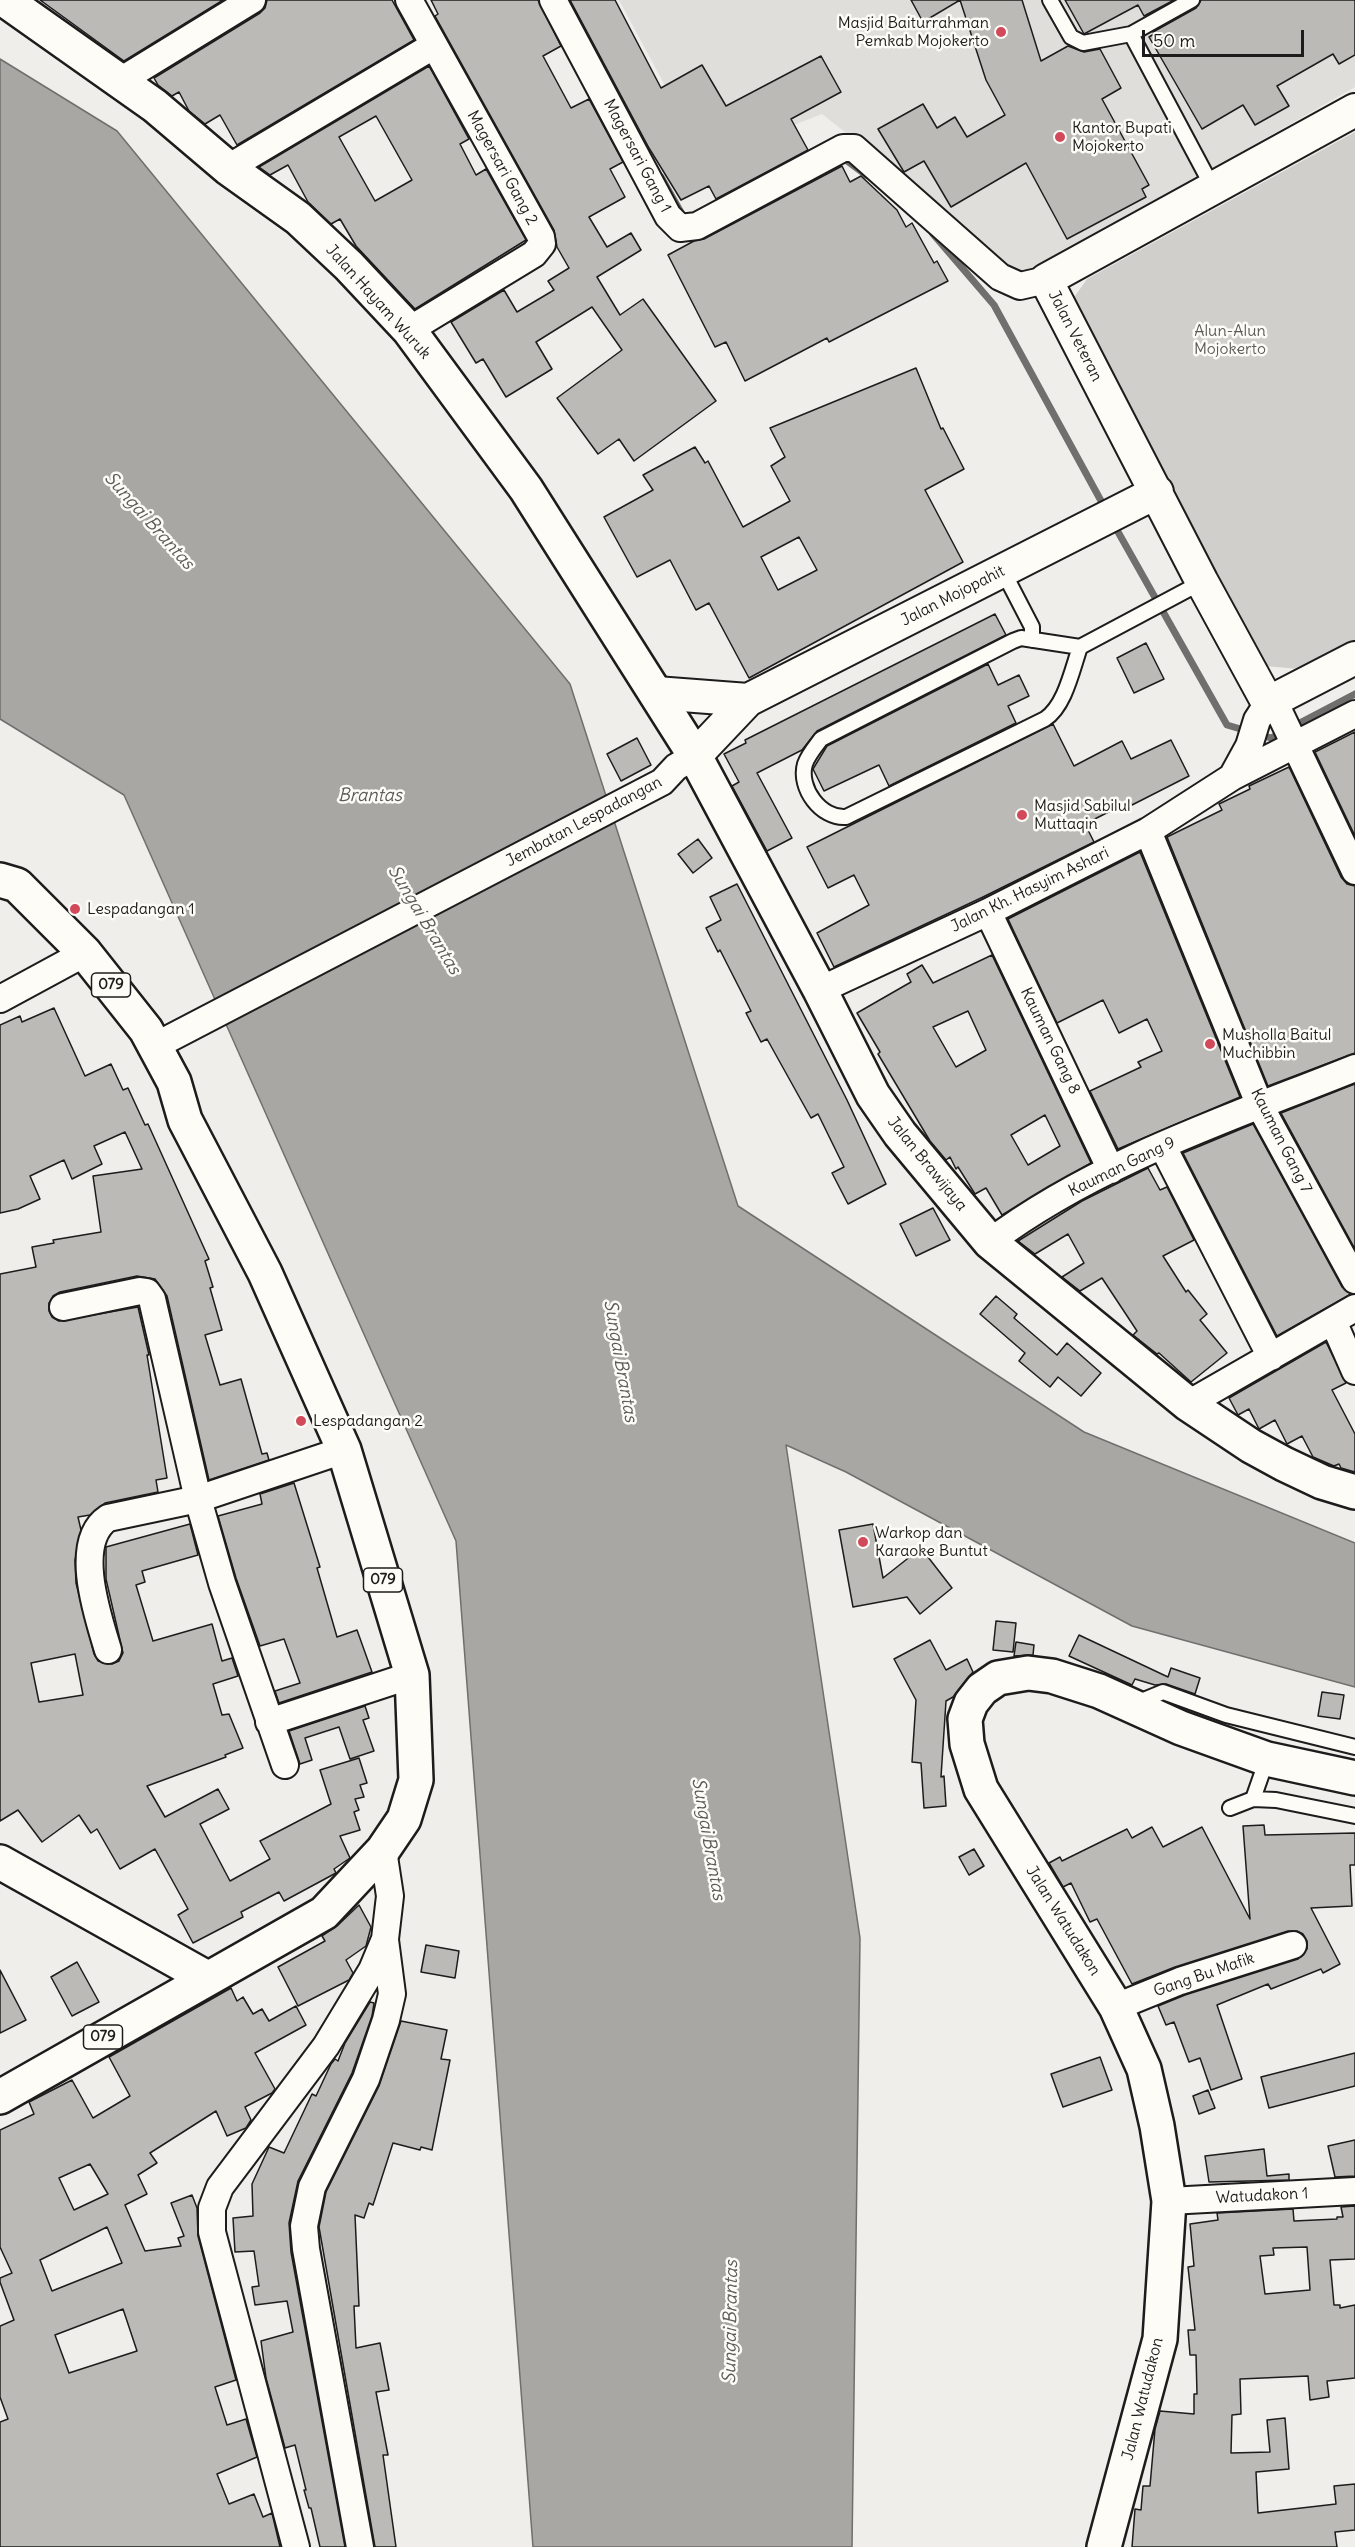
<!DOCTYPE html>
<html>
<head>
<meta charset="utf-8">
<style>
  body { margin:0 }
  #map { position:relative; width:1355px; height:2547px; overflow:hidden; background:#f0eeea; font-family:Delius,sans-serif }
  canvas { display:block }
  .scale { position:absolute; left:1142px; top:30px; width:162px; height:27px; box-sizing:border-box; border:3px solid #1c1c1c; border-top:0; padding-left:8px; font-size:18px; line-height:21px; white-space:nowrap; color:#1c1c1c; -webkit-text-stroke:4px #fdfcf7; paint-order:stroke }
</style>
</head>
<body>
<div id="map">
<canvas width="1355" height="2547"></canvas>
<div class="scale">50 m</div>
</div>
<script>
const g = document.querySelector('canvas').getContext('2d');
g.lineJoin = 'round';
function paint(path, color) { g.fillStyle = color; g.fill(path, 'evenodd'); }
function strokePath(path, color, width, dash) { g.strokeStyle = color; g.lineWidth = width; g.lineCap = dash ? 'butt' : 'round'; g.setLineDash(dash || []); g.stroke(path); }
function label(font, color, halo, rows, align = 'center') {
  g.font = font + ' Delius,sans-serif'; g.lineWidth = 5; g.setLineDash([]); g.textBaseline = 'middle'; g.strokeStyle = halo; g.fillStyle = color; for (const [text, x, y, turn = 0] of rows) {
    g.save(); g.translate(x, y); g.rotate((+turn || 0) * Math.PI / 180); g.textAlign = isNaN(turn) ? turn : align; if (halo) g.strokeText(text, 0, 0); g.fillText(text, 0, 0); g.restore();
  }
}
const built = new Path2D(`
  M619,0H1355V87L1072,249L1013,279L880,160L822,114L705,160Z`);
const green = new Path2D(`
  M1355,132V640L1299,669L1265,666L1070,303L1087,279Z`);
const water = new Path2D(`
  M0,59L117,131L570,684L738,1206L1084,1432L1355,1543V1687L1132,1626L846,1472L786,1445L860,1938L852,2547H533L456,1541L124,795L0,719Z`);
const stream = new Path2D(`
  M839,155L866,175
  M661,177L683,216
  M933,234L994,305L1106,510
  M1113,523L1227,725L1271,738L1355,694`);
const building = new Path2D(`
  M40,0H223L124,61Z
  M267,0H392L414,40L237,145L220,115L205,124L189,111L179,92L172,96L158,85L154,78L260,13L265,8Z
  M431,0H538L561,46L543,56L571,108L589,99L623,162L610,169L625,197L589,217L607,247L631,233L641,250L597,277L620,315L643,299L716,401L634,461L619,439L598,454L557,398L622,350L592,307L536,342L552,369L506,397L483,359L476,363L451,322L504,290L517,312L554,290L548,281L569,268L557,247L554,230L435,16L438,14Z
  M570,0H615L661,88L702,65L726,106L821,56L841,92L791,119L808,150L716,199L709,186L681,200L649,148Z
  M911,0H1022L1041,61L1068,46L1084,52L1100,49L1121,88L1102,99L1149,185L1142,189L1146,197L1067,239L1026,163L951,207L924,161L904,172L878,129L923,104L937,128L955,117L967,137L1005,115L986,80L960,0L923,22Z
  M1065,0H1174L1144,16L1138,5L1084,34Z
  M1201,0H1355V55L1339,64L1333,54L1277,86L1289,106L1255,125L1243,105L1202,129L1149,37L1154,34L1153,32L1196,8Z
  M429,66L469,139L460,144L476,175L486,169L526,240L415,309L356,246L340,219L331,224L308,202L288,165L270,175L259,167ZM376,116L412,180L375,201L339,137Z
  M842,166L850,182L861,176L897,210L906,227L912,223L934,263L937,261L948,281L829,342L827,338L745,381L726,342L715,347L668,255L694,241L704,239Z
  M916,368L941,429L943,428L964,469L925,490L963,562L749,678L709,603L696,610L670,560L637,577L604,517L653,490L643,475L695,447L705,463L708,461L743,527L790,501L771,466L785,457L770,428ZM799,537L817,570L778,590L761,557Z
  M995,614L1006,635L817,731L802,750L757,773L792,838L767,851L732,786L739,782L724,754L746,743L745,740Z
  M1146,643L1164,679L1134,693L1117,658Z
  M988,664L998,685L1019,675L1029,696L1008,706L1016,723L889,786L879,765L824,791L813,769L827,746Z
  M1053,724L1074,766L1122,741L1131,759L1171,740L1189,776L1132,805L1130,801L1085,824L1094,842L981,898L834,967L817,933L869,905L854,875L828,888L807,847Z
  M1355,732V836L1315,752Z
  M637,738L651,765L621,781L607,754Z
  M1289,767L1341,877L1347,884L1355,886V1053L1268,1086L1167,837L1222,810L1219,804L1250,789L1249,786Z
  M698,839L712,858L693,873L678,854Z
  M1140,852L1240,1097L1118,1149L1090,1091L1141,1067L1138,1062L1162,1051L1147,1019L1119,1033L1103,1000L1057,1023L1008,919Z
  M737,884L847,1100L886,1184L848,1204L832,1173L844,1167L818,1114L811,1118L767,1039L761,1042L746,1013L751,1011L720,950L718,952L706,928L721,920L710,897Z
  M992,955L1091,1163L1002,1215L986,1188L975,1194L958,1167L956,1169L950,1157L946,1160L930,1141L878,1054L880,1052L857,1013L911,982L907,974L922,965L933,983ZM968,1011L986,1050L956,1067L933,1027ZM1045,1115L1060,1146L1028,1165L1011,1135Z
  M54,1008L85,1076L111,1064L123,1090L128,1088L145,1125L148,1124L209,1259L205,1261L213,1287L210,1288L222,1330L205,1335L220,1385L241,1379L262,1454L267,1453L269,1460L209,1480L167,1296L155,1279L137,1276L60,1292L53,1296L49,1303V1311L52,1317L59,1321L138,1307L149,1355H147L167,1478L156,1480L158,1492L105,1503L90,1515L78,1517L81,1530L75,1560L76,1583L94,1654L98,1661L112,1664L119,1661L123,1653L106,1579V1547L190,1524L198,1555L142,1571L145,1582L136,1585L153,1641L212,1624L222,1661L232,1658L238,1676L213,1684L222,1715L229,1714L243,1748L225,1755L226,1757L147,1786L165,1817L218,1789L229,1809L200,1824L230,1881L270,1859L260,1841L331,1804L320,1770L359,1758L367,1783L360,1785L364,1797L355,1799L359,1810L354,1812L360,1830L340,1836L350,1858L334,1869L336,1873L284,1901L279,1892L241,1912L243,1917L193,1943L178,1915L188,1909L155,1849L120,1869L97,1829L91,1833L79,1815L42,1842L18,1810L0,1821V1274L36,1267L32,1247L54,1243L53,1240L101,1232L93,1176L142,1169L125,1132L94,1146L102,1164L72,1179L64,1160L30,1176L40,1199L18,1209L0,1213V1025L20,1016L22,1022ZM75,1654L83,1695L39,1702L31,1663Z
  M1355,1084V1249L1281,1113Z
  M1253,1124L1342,1287L1351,1294L1277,1336L1183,1153Z
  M1148,1168L1160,1190L1167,1187L1194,1240L1163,1256L1186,1292L1188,1290L1207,1314L1200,1320L1227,1353L1191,1382L1159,1353L1157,1354L1133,1335L1137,1331L1102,1278L1080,1291L1062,1277L1084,1263L1068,1234L1035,1254L1018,1241L1082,1201Z
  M933,1208L950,1240L916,1256L900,1224Z
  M996,1296L1017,1314L1014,1318L1057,1355L1067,1343L1101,1373L1081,1396L1058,1377L1050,1387L1019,1361L1025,1353L980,1314Z
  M1326,1342L1346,1383L1332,1390L1355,1434V1472L1341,1468L1339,1464L1334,1466L1313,1457L1302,1436L1287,1444L1275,1420L1259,1429L1249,1409L1238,1415L1229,1398Z
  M294,1483L320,1567L317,1568L337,1637L357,1630L372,1672L279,1703L275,1691L300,1683L284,1639L260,1646L236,1578L218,1516L262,1504L260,1494Z
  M873,1524L883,1578L921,1548L952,1588L920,1614L907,1597L853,1607L839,1530Z
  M996,1621L1016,1623L1013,1652L993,1650Z
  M1079,1635L1168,1677L1171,1668L1200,1678L1195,1694L1166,1684L1155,1685L1135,1679L1132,1685L1069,1656Z
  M930,1640L946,1670L967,1659L973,1672L953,1697L946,1701L941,1777L944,1776L946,1806L924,1808L921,1763L912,1762L916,1700L894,1659Z
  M1016,1642L1034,1645L1033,1655L1014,1656Z
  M1322,1692L1344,1695L1340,1719L1318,1716Z
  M365,1706L369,1718L363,1720L374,1751L350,1759L339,1727L305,1738L312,1760L300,1764L289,1731Z
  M1264,1825L1265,1835L1355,1833V1865H1350L1352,1906L1311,1908L1340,1964L1323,1973L1321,1969L1271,1989L1268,1984L1217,2005L1242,2079L1211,2090L1200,2058L1189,2062L1174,2022L1166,2025L1158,2006L1185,1995L1298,1959L1307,1949V1941L1303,1934L1297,1931H1288L1175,1967L1132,1984L1097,1919L1090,1922L1071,1883L1063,1887L1049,1863L1060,1857L1062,1861L1127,1829L1132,1838L1152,1827L1163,1847L1202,1827L1250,1919L1243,1826Z
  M974,1849L984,1866L969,1875L959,1857Z
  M359,1905L371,1927L366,1946L346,1960L353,1973L349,1980L298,2006L278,1967L325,1941L322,1936L337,1926Z
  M426,1945L459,1951L455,1978L421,1972Z
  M77,1962L99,2002L72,2016L51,1977Z
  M0,1970L26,2020L0,2033Z
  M231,1988L237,2001L243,1997L253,2014L262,2009L269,2021L296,2006L306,2025L255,2053L275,2089L272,2093L245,2107L251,2120L246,2128L227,2136L216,2111L150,2153L157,2163L138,2175L147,2194L125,2205L145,2251L181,2246L178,2238L184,2236L171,2203L192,2195L197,2208L198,2236L236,2380L215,2387L227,2425L246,2419L257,2457L217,2474L229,2504L254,2494L263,2517L272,2513L280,2547H0V2422L8,2419L0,2397V2326L14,2320L0,2282V2278L12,2273L0,2247V2130L34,2114L29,2102L72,2080L93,2118L130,2096L109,2057ZM90,2164L108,2194L74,2210L59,2178ZM107,2227L122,2263L52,2291L40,2260ZM123,2309L137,2351L69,2373L55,2335Z
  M370,2002L374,2003L372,2016L352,2073L298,2181L289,2223L291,2252L345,2547H320L311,2508H309L304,2490H306L295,2445L285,2448L266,2378L261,2341L293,2332L287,2301L255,2305L252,2287L259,2286L254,2251L235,2252L233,2218L253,2216L252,2184L269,2147L284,2153L312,2094L316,2096L331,2064L335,2059L338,2061L345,2043Z
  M401,2021L447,2030L441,2059L450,2060L432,2150L421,2147L420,2150L393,2143L373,2205L369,2203L364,2218L355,2215L359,2306H354L356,2348L380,2343L389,2390L376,2392L388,2455H383L396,2547H375L319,2227L326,2192L379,2086Z
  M1355,2053V2086L1269,2108L1261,2077Z
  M1100,2057L1112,2090L1063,2107L1051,2074Z
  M1208,2090L1215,2108L1199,2114L1193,2096Z
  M1355,2140V2176L1335,2177L1328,2146Z
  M1264,2149L1267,2176L1289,2174V2180L1209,2182L1205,2156Z
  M1355,2206V2259L1330,2260L1334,2305H1340V2308L1355,2305V2378L1327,2381L1329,2397L1310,2400L1308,2376L1240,2379L1241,2414L1232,2415L1231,2453L1270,2452L1267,2420L1285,2418L1289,2469L1256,2472L1258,2513L1336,2504L1334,2486L1355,2484V2530L1335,2532L1337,2547H1132L1135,2509L1141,2510L1143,2486H1150L1155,2429L1160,2411L1194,2414V2394H1197L1196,2355H1190L1188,2330H1195L1188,2267L1194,2266L1190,2224L1218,2220L1217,2213L1293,2209L1294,2221L1337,2219V2217H1343L1341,2207ZM1307,2247L1310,2290L1265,2294L1260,2256L1274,2255L1273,2248Z`);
const service = new Path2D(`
  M1050,0L1071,37L1083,43L1131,34
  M1192,0L1131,34L1213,188
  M1003,571L1032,627V640
  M1080,647C1072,670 1065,706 1045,719L846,817C821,819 798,788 805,764C808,755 815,747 821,739L1013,641L1021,638L1080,647L1202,582
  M1139,1708L1146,1699L1163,1692L1226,1715L1355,1747
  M1253,1799L1267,1759
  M1230,1808L1253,1799L1276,1800L1355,1816`);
const minor = new Path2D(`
  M553,0L668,216L680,228L697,226L843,148H854L1000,277L1020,286L1046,280
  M120,81L252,0
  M228,168L433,46
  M409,330L534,254L542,244L541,237L409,0
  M1274,701L1355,871
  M1232,777L1249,746L1257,720L1268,703
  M1148,831L1260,1106L1355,1280
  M988,912L1111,1170
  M820,990L988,912L1148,831L1232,777L1355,714
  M0,999L85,953
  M155,1046L662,782L676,767L695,756
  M1163,1147L1271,1357
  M990,1242C1096,1162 1233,1117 1355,1068
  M63,1307L140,1291L147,1292L152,1299L198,1499L222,1583L285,1765
  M1333,1321L1355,1371
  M1188,1404L1355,1308
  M108,1650C98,1617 72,1542 108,1518L198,1499L344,1450
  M269,1722L412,1675
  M1116,2007L1180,1981L1293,1945
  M1169,2201L1355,2191
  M296,2547L212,2232V2208L220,2187L326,2046L372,1970L385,1939L390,1896L383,1850
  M360,2547L306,2249L304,2226L312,2187L366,2079L386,2020L392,1994L385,1940`);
const tertiary = new Path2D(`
  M1355,110L1046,280L1202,582L1268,703L1355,658
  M656,693L748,700
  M695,756L748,700L1157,492`);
const secondary = new Path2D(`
  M5,0L155,106L228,168L298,218L349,266L409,330L526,489L695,756L820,990L873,1095L900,1134L990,1242L1188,1404L1251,1446L1284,1464L1322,1482L1355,1492
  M0,1862L207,1978
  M1104,2547L1160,2339L1169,2201L1157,2126L1144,2069L1116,2007L981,1789L967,1744L965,1719L971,1703L982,1689L998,1678L1028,1673L1052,1676L1099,1691L1181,1728L1267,1759L1355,1778`);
const primary = new Path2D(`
  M0,880L17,885L85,953L146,1030L174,1082L185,1120L265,1273L344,1450L412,1675L416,1780L404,1819L383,1850L324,1913L0,2097`);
const markers = [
  [1001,32,6,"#d1495b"],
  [1060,137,6,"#d1495b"],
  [1022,815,6,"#d1495b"],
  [75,909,6,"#d1495b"],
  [1210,1044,6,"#d1495b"],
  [301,1421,6,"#d1495b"],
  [863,1542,6,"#d1495b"]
];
const shields = [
  [111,985,39],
  [383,1580,39],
  [103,2037,39]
];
const shieldNames = [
  ["079",111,985],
  ["079",383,1580],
  ["079",103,2037]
];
const poiNames = [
  ["Masjid Baiturrahman",989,23,"right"],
  ["Pemkab Mojokerto",989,41,"right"],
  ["Kantor Bupati",1072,128],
  ["Mojokerto",1072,146],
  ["Masjid Sabilul",1034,806],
  ["Muttaqin",1034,824],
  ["Lespadangan 1",87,909],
  ["Musholla Baitul",1222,1035],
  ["Muchibbin",1222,1053],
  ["Lespadangan 2",313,1421],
  ["Warkop dan",875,1533],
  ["Karaoke Buntut",875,1551]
];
const streetNames = [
  ["Magersari Gang 1",637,156,62],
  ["Magersari Gang 2",502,168,61],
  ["Jalan Hayam Wuruk",378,302,48],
  ["Jalan Veteran",1075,336,63],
  ["Jalan Mojopahit",953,596,-27],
  ["Jembatan Lespadangan",584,822,-28],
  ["Jalan Kh. Hasyim Ashari",1030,890,-26],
  ["Kauman Gang 8",1050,1041,64],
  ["Kauman Gang 7",1281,1141,63],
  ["Jalan Brawijaya",927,1164,51],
  ["Kauman Gang 9",1122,1167,-26],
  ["Jalan Watudakon",1063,1921,58],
  ["Gang Bu Mafik",1204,1975,-19],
  ["Watudakon 1",1262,2196,-3],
  ["Jalan Watudakon",1143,2399,-76]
];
const parkNames = [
  ["Alun-Alun",1230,331],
  ["Mojokerto",1230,349]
];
const waterNames = [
  ["Sungai Brantas",149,521,48],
  ["Brantas",370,796],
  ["Sungai Brantas",424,920,59],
  ["Sungai Brantas",620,1361,80],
  ["Sungai Brantas",708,1839,80],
  ["Sungai Brantas",731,2322,-89]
];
paint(built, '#e0deda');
paint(green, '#d0cfcc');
paint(water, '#a8a7a3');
strokePath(water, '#706f6d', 1.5);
strokePath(stream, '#706f6d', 7);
paint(building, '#bbbab6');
strokePath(building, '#1c1c1c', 1.5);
strokePath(service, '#1c1c1c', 18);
strokePath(minor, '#1c1c1c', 30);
strokePath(tertiary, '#1c1c1c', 36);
strokePath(secondary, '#1c1c1c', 38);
strokePath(primary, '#1c1c1c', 38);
strokePath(service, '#fdfcf7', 14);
strokePath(minor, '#fdfcf7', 26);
strokePath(tertiary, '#fdfcf7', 32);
strokePath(secondary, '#fdfcf7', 33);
strokePath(primary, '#fdfcf7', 33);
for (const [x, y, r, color] of markers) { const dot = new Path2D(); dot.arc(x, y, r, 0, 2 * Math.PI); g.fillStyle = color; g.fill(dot); strokePath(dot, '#fdfcf7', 2); }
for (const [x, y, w] of shields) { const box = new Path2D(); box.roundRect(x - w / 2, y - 12, w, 24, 4.5); g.fillStyle = '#fdfcf7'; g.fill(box); strokePath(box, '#1c1c1c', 1.5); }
label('bold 15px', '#1c1c1c', null, shieldNames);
label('16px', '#1c1c1c', '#fdfcf7', poiNames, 'left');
label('16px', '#1c1c1c', '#fdfcf7', streetNames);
label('16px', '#5b5b5a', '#fdfcf7', parkNames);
label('italic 18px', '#5b5b59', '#fdfcf7', waterNames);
</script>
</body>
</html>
